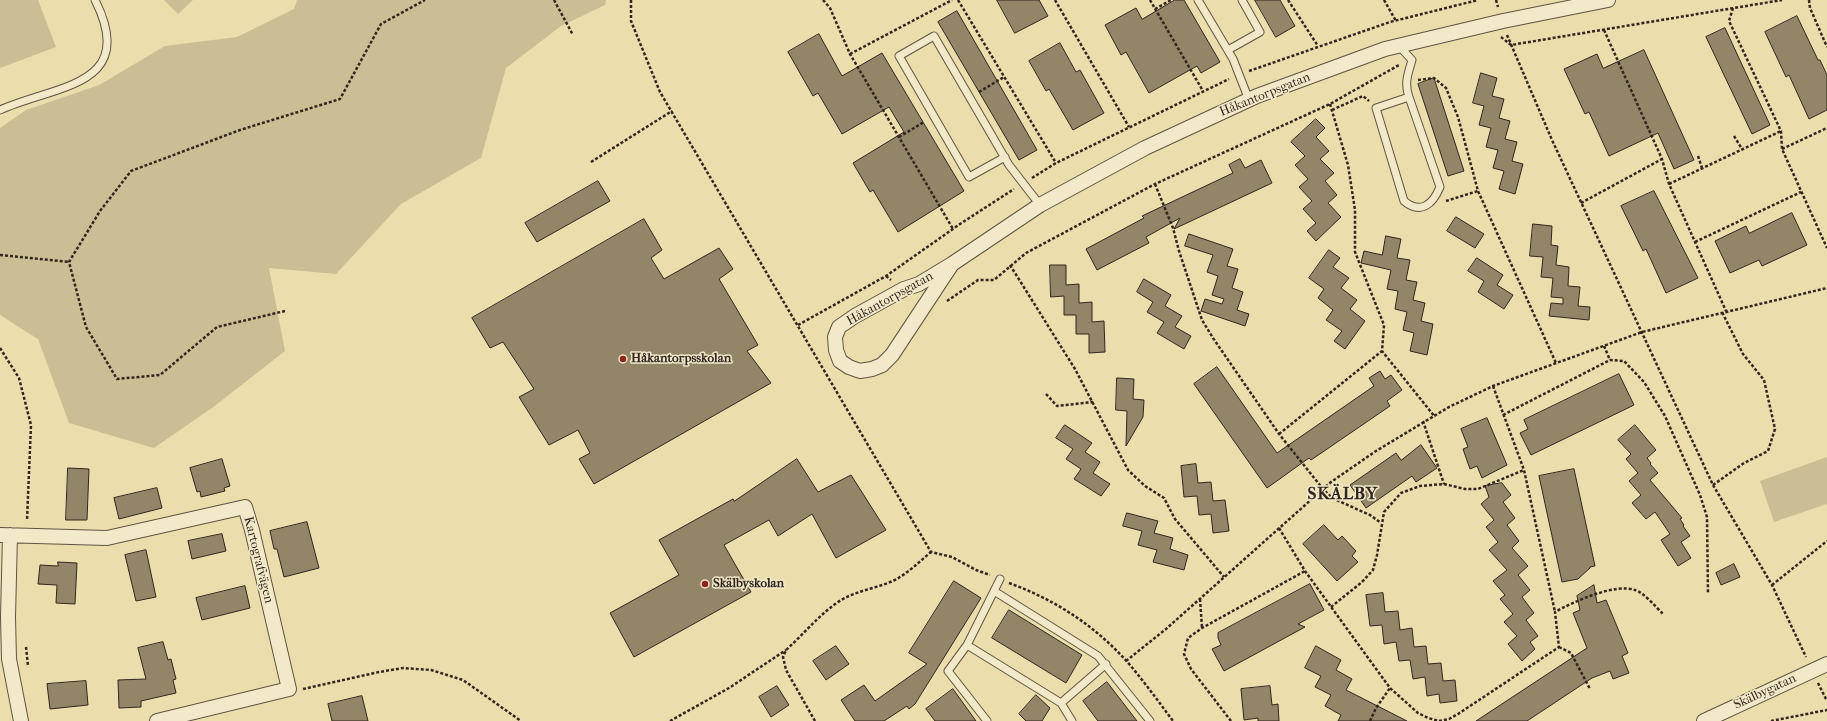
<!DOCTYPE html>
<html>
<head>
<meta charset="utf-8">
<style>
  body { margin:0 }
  canvas { display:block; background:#ebddac }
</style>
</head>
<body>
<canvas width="1827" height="721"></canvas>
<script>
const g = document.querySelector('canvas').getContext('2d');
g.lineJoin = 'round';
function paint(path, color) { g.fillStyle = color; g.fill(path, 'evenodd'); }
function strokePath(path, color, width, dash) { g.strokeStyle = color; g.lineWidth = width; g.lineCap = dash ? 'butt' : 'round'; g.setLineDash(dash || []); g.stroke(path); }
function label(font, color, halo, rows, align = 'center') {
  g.font = font + ' "IM FELL French Canon",serif'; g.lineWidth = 3; g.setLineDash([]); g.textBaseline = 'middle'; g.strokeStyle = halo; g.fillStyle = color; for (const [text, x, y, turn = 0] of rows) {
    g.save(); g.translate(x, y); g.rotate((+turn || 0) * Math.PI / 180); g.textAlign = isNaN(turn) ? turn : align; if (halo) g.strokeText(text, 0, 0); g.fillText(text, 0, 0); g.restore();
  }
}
const green = new Path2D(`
  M0,0H38L56,47L0,68Z
  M164,0H193L178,14Z
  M297,0H606L605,5L561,26L506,68L481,158L401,204L336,274L269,268L285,351L212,408L154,448L69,423L38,339L0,315V128L26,110L99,85L165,46L237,37L294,9Z
  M1827,457V504L1774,522L1760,481Z`);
const building = new Path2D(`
  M997,0H1039L1048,16L1015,33Z
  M1175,0H1184L1220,62L1201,73L1197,66L1149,93L1126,52L1121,55L1105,25L1136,8L1142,19Z
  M1255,0H1280L1295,26L1276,37Z
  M957,11L1037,150L1019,160L938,22Z
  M1797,16L1818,60H1820L1827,75V110L1809,119L1789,75L1786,77L1765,32Z
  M1725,28L1770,125L1752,134L1706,37Z
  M819,34L842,76L882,53L964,191L898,232L873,190L870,192L853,163L904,132L889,107L842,134L818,93L813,96L788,52Z
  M1060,43L1076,72L1080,70L1104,113L1073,130L1049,89L1046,91L1029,61Z
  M1644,50L1694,160L1674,169L1658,133L1609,156L1589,112L1585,114L1564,69L1597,54L1603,68Z
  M1481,73L1497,78L1492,96L1504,99L1499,118L1510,121L1505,139L1517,142L1512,161L1523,164L1515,194L1499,189L1504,171L1493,168L1498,150L1486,147L1491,128L1479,125L1484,106L1473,103Z
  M1434,78L1464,171L1448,176L1418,84Z
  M1316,119L1325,128L1316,137L1329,151L1320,159L1334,173L1325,181L1337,195L1328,203L1341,217L1316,241L1307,231L1316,223L1303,209L1312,201L1299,187L1308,179L1295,165L1305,156L1291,142Z
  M1240,159L1245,168L1261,160L1272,183L1174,229L1180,218L1146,237L1149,243L1097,270L1086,249L1144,218L1142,216L1233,173L1229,165Z
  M598,181L610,201L537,242L525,223Z
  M1654,191L1698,278L1666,293L1646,249L1643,251L1621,206Z
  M1792,213L1807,245L1762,266L1759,260L1730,273L1715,241L1746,226L1749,233Z
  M1456,217L1484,234L1475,248L1447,231Z
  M644,219L662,250L651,258L664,279L719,248L733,269L719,279L758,345L747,351L771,383L594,484L579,459L590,453L578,430L549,445L519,397L534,389L503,342L490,348L472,318Z
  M1533,224L1552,226L1551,245L1558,246L1556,265L1569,267L1568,286L1580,287L1578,306L1590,307L1589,320L1549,316L1551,303L1563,304V298L1551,297L1553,278L1541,277L1543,257L1530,256Z
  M1189,234L1233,249L1227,266L1238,269L1232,288L1243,292L1237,310L1249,314L1245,326L1201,311L1205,299L1222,304L1224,299L1212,295L1218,276L1207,272L1213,255L1185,246Z
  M1386,236L1401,239L1397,258L1410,260L1406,280L1417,282L1413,300L1425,303L1421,321L1433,324L1427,355L1410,351L1414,333L1403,330L1407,312L1395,309L1398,291L1387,289L1391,270L1361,263L1364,251L1382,255Z
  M1329,250L1340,258L1333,267L1349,278L1341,288L1357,300L1350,309L1365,321L1345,349L1334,341L1342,331L1326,320L1333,310L1318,298L1324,289L1309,278Z
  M1477,258L1503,275L1497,285L1513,295L1504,309L1478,292L1484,281L1468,271Z
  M1050,265H1066V285L1079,284V303L1092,302V322L1104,321L1105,352L1089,353V334H1076V315H1064V296L1051,297Z
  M1144,279L1171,295L1165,306L1182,316L1175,327L1191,336L1184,349L1157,333L1164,322L1147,312L1153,302L1137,292Z
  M1217,367L1277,453L1374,386L1369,378L1380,371L1385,379L1391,375L1402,390L1387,401L1390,406L1311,460L1309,458L1267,488L1194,384Z
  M1619,374L1634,405L1531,455L1520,433L1528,429L1524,420Z
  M1117,378L1134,379L1133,399L1144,400L1143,417L1126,446L1127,411L1116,410Z
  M1487,418L1507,465L1482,478L1477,466L1470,469L1463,449L1468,447L1461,429Z
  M1065,425L1092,443L1085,452L1100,462L1093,473L1110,484L1101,496L1074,479L1081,469L1066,459L1073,449L1056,438Z
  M1635,425L1656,450L1647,458L1651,463L1650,464L1658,473L1650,480L1682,518L1680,519L1684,525L1683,526L1690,536L1681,542L1691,558L1678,566L1661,540L1670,534L1655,512L1646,519L1632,503L1641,495L1629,481L1638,473L1626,459L1631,454L1618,440Z
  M1421,445L1437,468L1416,482L1412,476L1366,508L1350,485L1396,453L1401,460Z
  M222,459L230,486L224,488L225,491L201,497L200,491L197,492L190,468Z
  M797,459L818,492L851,475L886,530L836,558L812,514L778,536L769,520L724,545L751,592L634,657L610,613L679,575L659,540L733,499L734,501Z
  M1196,464L1198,483L1211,482L1213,501L1225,500L1229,531L1213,533L1211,514L1199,515L1197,496L1184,497L1181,466Z
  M68,468L89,469L87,520H66Z
  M1574,469L1595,566L1590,567V568L1578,579L1562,582L1539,476Z
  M1502,483L1511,495L1503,502L1515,518L1507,525L1519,541L1512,548L1528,566L1518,575L1530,590L1522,597L1534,613L1526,620L1538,636L1530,642L1535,649L1522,661L1508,644L1517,636L1504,622L1513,614L1500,599L1505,595L1493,581L1507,570L1489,550L1498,542L1486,527L1494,520L1481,504L1489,497L1485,486Z
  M157,488L162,508L119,519L114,498Z
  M1127,513L1158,521L1154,533L1173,538L1170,549L1188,555L1184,570L1153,562L1157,550L1138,545L1142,531L1123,526Z
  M307,522L319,568L284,577L277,549H274L270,531Z
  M1324,525L1338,540L1342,536L1356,551L1352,556L1358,562L1337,581L1303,544Z
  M222,534L226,551L192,559L188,541Z
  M146,550L156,597L136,601L125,555Z
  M58,562L77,563L75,604L56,603L57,585L38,584L40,565L58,566Z
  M1734,564L1740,577L1721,585L1716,573Z
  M954,581L981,598L915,704L909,709L907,706L884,721H855L841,700L864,685L875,701L927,664L909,653Z
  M1310,584L1324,610L1298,624L1305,627L1224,671L1212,649L1221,645L1218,638V633Z
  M1594,585L1597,603L1606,600L1628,653L1622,656L1629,673L1613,679L1610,671L1592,678L1527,721H1476L1587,648L1573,613L1580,610L1577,596Z
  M245,586L250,608L202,620L196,598Z
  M1383,593L1385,612L1398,611L1400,630L1412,628L1414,647L1426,646L1428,664L1441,663L1443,681L1455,680L1457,701L1440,703L1439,694L1427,696L1425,677L1413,679L1410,660L1399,661L1396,642L1384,644L1382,625L1370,626L1366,595Z
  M1009,610L1082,655L1066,683L992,638Z
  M163,642L168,660L171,659L176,679L173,680L176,693L141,701V707L119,708L118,680L146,679L138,648Z
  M836,646L849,664L826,680L813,661Z
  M1316,646L1341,660L1336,670L1352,679L1346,690L1407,721H1338L1341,715L1325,706L1331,695L1315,687L1321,676L1305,668Z
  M86,681L88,705L50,709L47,684Z
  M1107,682L1137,721H1098L1083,701Z
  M777,686L789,705L771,717L759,697Z
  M1270,686L1272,705L1278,704L1279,721H1258V718L1244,720L1241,689Z
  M953,689L976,721H935L926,709Z
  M1036,695L1050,708L1042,721H1026L1019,714Z
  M362,696L368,721H332L328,704Z`);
const path = new Path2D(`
  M554,0L573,35
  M631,0V21L660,92L931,552L952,557L976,570L990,575
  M823,0L830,8L850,54L953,229
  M958,0L1056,163
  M1055,0L1129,127
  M1150,0L1203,91
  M1288,0L1318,46
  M1384,0L1396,21
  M1496,0L1498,7
  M1809,0L1810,8L1827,47
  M1733,8L1729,21L1781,131L1782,149L1827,248
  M1155,9L1171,0
  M1604,30L1662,159L1669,184L1726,311
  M1507,35L1552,140L1713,485L1772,585L1806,657
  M1501,37L1511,45L1782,0
  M850,54L952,0
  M1249,71L1390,22L1478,0
  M1418,80L1434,78L1446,88L1458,117L1478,191L1556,363
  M979,92L1004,77
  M1330,104L1348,165L1355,210V252L1384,325L1382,351L1435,417
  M1332,110L1363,96L1369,101
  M1734,136L1742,149
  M899,137L924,122
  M1782,149L1827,128
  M1698,156L1702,168
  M591,162L672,111
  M1032,178L1056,163L1229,79
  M1155,184L1173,228L1179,251L1202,320L1213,338L1279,434L1323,489L1332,498L1370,515L1381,523
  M1669,184L1781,131
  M1446,201L1478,191
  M1581,203L1662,159
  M1695,242L1801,192
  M0,255L69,262
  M1010,265L1075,369L1128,470L1145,486L1164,498L1175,519L1224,577
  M886,276L891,280
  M947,301L978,280H994L1026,253L1155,184L1330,104L1399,65
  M285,311L217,327L160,375L117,379L86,327L69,262L100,211L131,171L240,130L340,99L381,24L425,0
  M798,325L886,276L960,224L1014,189
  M1604,346L1610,360
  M0,348L19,378L31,425L27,520
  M1493,386L1524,470L1555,612
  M1046,394L1057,406L1093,402
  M1503,415L1610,360L1624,361L1644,382L1665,416L1700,495L1707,517L1708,593
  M1423,421L1444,484
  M1279,434L1382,351
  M1713,485L1744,463L1768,451L1775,429L1764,380L1743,354L1722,312
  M1279,528L1305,571L1390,688L1418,713L1428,718L1439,721L1449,719L1458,714L1559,647L1555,612C1573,602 1614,583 1635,590C1643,592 1656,607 1663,614
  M1009,583C1056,600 1097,627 1130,665C1145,683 1159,702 1173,721
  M1772,585L1827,541
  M1200,599L1202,628
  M1331,607L1362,582L1373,570L1377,555L1384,512L1401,493L1420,486L1444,484L1465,489H1478L1524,470
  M26,647L28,666
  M1559,647L1571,653L1590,689
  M1126,661L1166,629L1331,482L1376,451L1449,407L1493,386L1642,332L1827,288
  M1818,683L1827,701
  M303,689L379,672L403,668L431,670L463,680L521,721
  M670,721L729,688L786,650
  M815,721L786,670L783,657L786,650C804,634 822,611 843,599C859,590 878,588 895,580C908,573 919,562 931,552
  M1231,721L1191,669L1184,654L1188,638L1202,628L1305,571
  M1370,721L1376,708L1390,688
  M1771,721L1827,710`);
const lane = new Path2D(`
  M1198,0L1233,59L1249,100
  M1399,46L1412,60C1408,74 1404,83 1409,97L1440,187C1433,204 1421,215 1404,201L1376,108L1409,97
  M1228,50L1260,32L1242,0
  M0,110C55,85 139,87 95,0
  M1005,157L969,177L899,56L934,36L1009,165L1040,205
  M994,591L1098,656L1150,721
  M967,645L1000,579
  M1061,703L1106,664
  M987,721L948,671L967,645L1061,703L1072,721`);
const street = new Path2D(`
  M952,264L892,355L882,365L872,369L860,371L849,367L840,361L836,350L835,337L839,327L855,316L904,289L919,284L952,264L1040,205L1145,148L1257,96L1385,49L1503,21L1608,0
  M0,535L107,538L245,507L252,530L289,689L157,721
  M10,535L8,617L9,659L21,721
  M1704,721L1827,664`);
const markers = [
  [623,359,4,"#8f2418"],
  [705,584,4,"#8f2418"]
];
const streetNames = [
  ["Håkantorpsgatan",1265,95,-22],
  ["Håkantorpsgatan",890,299,-29],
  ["Kartografvägen",258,560,76],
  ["Skälbygatan",1765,692,-25]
];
const poiNames = [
  ["Håkantorpsskolan",631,359],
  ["Skälbyskolan",713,584]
];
const districtNames = [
  ["SKÄLBY",1343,495]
];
paint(green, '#ccbe94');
paint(building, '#928568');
strokePath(building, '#32261f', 1);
strokePath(lane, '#605442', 9);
strokePath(street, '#605442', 16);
strokePath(path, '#32261f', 2.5, [3, 2]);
strokePath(lane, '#f2e9c9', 7);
strokePath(street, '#f2e9c9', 14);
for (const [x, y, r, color] of markers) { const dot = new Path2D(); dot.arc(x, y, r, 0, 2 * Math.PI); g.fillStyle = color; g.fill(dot); strokePath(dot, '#f2e9c9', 1.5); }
label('13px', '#32261f', '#f2e9c9', streetNames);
label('bold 13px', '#32261f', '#f2e9c9', poiNames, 'left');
g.letterSpacing = '1px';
label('bold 17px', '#32261f', '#f2e9c9', districtNames);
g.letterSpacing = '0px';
</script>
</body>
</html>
